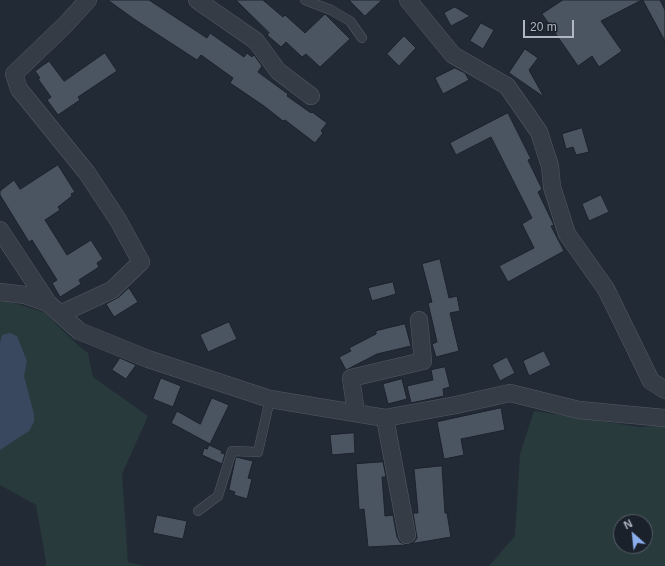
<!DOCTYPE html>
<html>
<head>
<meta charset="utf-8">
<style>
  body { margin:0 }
  #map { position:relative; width:665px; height:566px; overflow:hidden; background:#222a35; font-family:Arial,sans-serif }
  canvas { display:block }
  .north { position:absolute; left:613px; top:514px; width:40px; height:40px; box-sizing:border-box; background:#1b212b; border:1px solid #575d68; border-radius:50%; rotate:333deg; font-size:11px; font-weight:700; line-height:16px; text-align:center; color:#b0b7c3 }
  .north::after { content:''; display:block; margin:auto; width:14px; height:18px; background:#8bafed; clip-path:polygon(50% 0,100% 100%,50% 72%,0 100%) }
  .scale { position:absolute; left:523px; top:20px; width:51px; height:18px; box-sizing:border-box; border:2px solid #b0b7c3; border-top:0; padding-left:5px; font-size:12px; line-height:14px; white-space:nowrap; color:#b0b7c3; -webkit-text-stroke:3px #1b212b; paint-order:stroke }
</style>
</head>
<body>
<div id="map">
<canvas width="665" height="566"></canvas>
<div class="north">N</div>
<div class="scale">20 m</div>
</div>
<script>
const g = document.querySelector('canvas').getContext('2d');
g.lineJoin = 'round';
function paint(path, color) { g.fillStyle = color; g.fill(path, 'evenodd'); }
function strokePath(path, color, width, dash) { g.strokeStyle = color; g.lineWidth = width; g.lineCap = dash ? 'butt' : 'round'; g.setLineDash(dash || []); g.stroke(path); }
const green = new Path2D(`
  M0,299L44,312L80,347L88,353L93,377L148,416L122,474L128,562L144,566H45L46,562L36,505L0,485Z
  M534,411L640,427L665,425V566H489L515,536L520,454ZM621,522H645V546H621Z`);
const water = new Path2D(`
  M10,333L17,336L27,361L24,376L34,414V422L29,431L0,450V343L2,335Z`);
const building = new Path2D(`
  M108,0H149L207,38L210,33L244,57L247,53L252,57L254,55L262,66L258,72L288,94L287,96L311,113L312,112L327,123L321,131L323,133L315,143L285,120L283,121L264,106L230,83L233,78L201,55L197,60L134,19Z
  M236,0H263L283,17L285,15L305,33L325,14L350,39L320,67L306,54L302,57L286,42L281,47L267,35L269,33Z
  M349,0H382L365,16Z
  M563,0H642L601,21L622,51L599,67L592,56L578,66L542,14Z
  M643,0H660L665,10V41Z
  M455,7L470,16L451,26L444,13Z
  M481,23L494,30L483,49L470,41Z
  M404,36L416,48L399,66L387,54Z
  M525,49L538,58L529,70L544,97L509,73Z
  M105,53L117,71L78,97L80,100L58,115L47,100L51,97L38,79L40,78L35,71L49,61L64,81Z
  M455,68L465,73L469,80L443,94L435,78Z
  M508,113L531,159L528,160L542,189L538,192L552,221L554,225L551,226L564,251L508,282L499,266L534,248L522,224L532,218L491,137L456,155L450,143Z
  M582,128L589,152L576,155L573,147L566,149L562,134Z
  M58,165L75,192L71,194L72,196L58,207L60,210L45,220L67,255L91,240L103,259L97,263L99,267L79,280L81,284L60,297L52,283L57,280L32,240L29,242L0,195V191L14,180L20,189Z
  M601,195L609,212L589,221L582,204Z
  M440,259L449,298L457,296L460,311L450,313L459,351L436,357L432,344L437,342L428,303L432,302L422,264Z
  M393,282L396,294L372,301L368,288Z
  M129,288L138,302L114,317L106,304L119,297Z
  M229,322L237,339L208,352L200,335Z
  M405,324L411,346L377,354L346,370L339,357L351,351L349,348L376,334V331Z
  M544,351L551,365L529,376L523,361Z
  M507,357L515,373L500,381L492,365Z
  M120,358L136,365L126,379L112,370Z
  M445,367L450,387L443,389L444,396L411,403L407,386L433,380L431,370Z
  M161,378L181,386L173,407L153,399Z
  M402,379L407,399L388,404L383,384Z
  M212,398L229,405L210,444L171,423L177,411L200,424Z
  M501,408L505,430L461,439L464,455L444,459L437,422Z
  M354,433L355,453L332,455L330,435Z
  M209,445L222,451L221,453L225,454L222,464L202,455L204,448L207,449Z
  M236,457L253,461L248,478L252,479L247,499L234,495L235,492L229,490Z
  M383,462L386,477H382L385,516L393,515L397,537L400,542L407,545L368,547L364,509L359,510L356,464Z
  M442,466L445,513H447L451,537L410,544L414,542L417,538L413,513H418L414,469Z
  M157,515L187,521L183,539L153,533Z`);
const service = new Path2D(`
  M305,0L331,10L350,21L362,38
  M198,511L218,496L232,451L258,452L270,399`);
const minor = new Path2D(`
  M197,0L256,41L278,71L311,96
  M408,0L453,55L507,86L539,132L550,166L552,187L567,234L606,289L651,381L665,390
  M0,230L48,303
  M0,292L25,295L48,303L79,331L148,359L270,399L385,418L456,405L510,393L579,410L665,418
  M60,314L112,290L141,262L118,220L87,173L19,89L14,74L65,25L88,0
  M356,413L351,378L423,361L419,320
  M385,418L407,535`);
paint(green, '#283a3b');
paint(water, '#39485e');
paint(building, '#4b5461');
strokePath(building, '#1d232d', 1);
strokePath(service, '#535a64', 10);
strokePath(minor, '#535a64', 18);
strokePath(service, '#363c46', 9);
strokePath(minor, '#363c46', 17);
</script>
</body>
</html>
